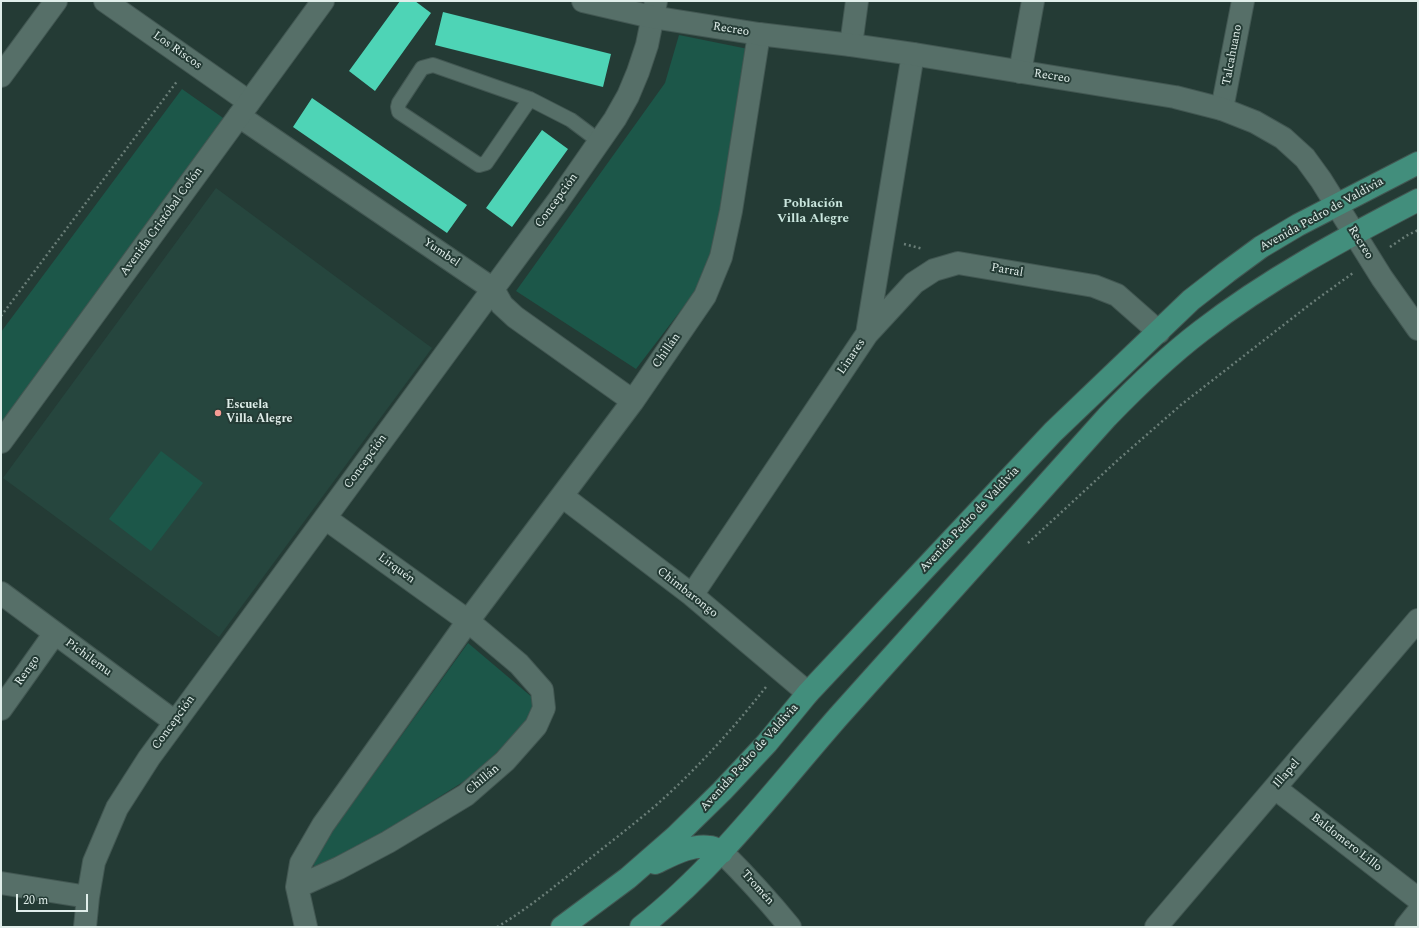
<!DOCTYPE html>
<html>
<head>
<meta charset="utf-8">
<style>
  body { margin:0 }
  #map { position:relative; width:1419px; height:928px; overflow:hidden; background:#243b35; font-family:Spectral,serif }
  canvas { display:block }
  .frame { position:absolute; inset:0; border:2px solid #e0eeea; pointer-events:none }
  .scale { position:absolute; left:16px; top:894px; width:72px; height:18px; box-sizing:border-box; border:2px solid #e0eeea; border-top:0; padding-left:5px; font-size:12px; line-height:14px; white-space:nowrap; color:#e0eeea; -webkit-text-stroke:3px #243b35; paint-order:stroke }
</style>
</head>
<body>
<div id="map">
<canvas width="1419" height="928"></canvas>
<div class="frame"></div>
<div class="scale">20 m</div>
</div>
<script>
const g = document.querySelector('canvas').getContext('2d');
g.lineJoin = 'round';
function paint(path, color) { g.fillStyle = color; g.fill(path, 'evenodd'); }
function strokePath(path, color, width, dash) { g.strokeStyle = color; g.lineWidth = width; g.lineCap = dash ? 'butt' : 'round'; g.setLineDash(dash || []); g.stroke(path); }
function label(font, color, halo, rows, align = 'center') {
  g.font = font + ' Spectral,serif'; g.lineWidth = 4; g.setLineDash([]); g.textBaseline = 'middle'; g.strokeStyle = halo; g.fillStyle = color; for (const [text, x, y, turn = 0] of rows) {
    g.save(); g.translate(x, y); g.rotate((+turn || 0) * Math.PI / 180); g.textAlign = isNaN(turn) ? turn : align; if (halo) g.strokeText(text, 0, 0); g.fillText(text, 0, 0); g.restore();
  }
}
const built = new Path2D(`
  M216,188L432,348L219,637L3,478Z`);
const green = new Path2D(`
  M679,35L753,50L714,267L636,369L516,291L665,83Z
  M182,89L226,120L1,425V332Z
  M161,451L203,483L151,551L109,519Z
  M468,643L533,698L534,715L474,775L323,870L314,866L312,860Z`);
const building = new Path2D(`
  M400,1H415L431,13L375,91L349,71Z
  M443,12L611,54L603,87L435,45Z
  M312,98L467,205L447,233L293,127Z
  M542,130L568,149L512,227L486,208Z`);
const path = new Path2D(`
  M904,244L923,249
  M1390,247L1406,236L1418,230
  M1,316L178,80
  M1028,543L1119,459L1182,404L1313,302L1353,273
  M497,927C526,910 551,889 578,868C603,848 629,828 654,807C695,771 732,730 766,687`);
const service = new Path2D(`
  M530,99L486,163L479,165L399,112L398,107L399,103L422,68L433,65L530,99L571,120L599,141`);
const minor = new Path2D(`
  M105,1L249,102
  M851,45L857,1
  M1020,72L1033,1
  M1,76L56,1
  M1222,109L1243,1
  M239,116L493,289L502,305L515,317L633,401
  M867,334L914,283L934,270L958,263L1094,286L1117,295L1159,332
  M562,496L692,595L808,693
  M1,593L175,722
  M692,595L867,334L913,54
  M1,709L55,633
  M1275,788L1418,899
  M1,883L88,897
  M297,887L339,868L388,842L466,795L505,761L536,726L544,708L542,690L519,664L468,621L325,518
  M85,927L88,897L94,862L117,808L149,758L493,289L558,201L615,119L628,96L638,72L647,45L656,1
  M306,927L297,887L301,863L323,825L468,621L633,401L705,296L721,257L731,211L759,34
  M1156,927L1418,620
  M1406,927L1418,912`);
const tertiary = new Path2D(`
  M583,1L652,17L759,34L851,45L913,54L1175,97L1222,109L1255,122L1283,138L1305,158L1321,180L1382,278L1418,329
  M1,442L323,1
  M722,852C746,876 768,900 790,927`);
const primary = new Path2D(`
  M655,863C672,855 691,844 710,847C714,847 718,850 722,852
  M562,927L628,878L675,837L722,791L767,743L808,693L1053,432L1191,300L1227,272L1261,247L1298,225L1418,163
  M641,927C717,867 775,789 838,717C927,617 1017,517 1107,417C1137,386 1167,357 1201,331C1268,279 1343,239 1418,200`);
const markers = [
  [218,413,4,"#f59c94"]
];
const streetNames = [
  ["Recreo",731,30,9],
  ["Los Riscos",177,51,35],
  ["Talcahuano",1233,55,-79],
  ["Recreo",1052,77,9],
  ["Concepción",557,201,-54],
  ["Avenida Pedro de Valdivia",1322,215,-29],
  ["Avenida Cristóbal Colón",162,222,-54],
  ["Recreo",1360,243,58],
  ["Yumbel",441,253,34],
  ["Parral",1007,271,10],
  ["Chillán",667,351,-55],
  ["Linares",852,357,-56],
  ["Concepción",366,462,-54],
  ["Avenida Pedro de Valdivia",970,520,-47],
  ["Lirquén",396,569,36],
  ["Chimbarongo",687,593,38],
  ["Pichilemu",88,658,36],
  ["Rengo",28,671,-55],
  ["Concepción",174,723,-54],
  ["Avenida Pedro de Valdivia",750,758,-48],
  ["Illapel",1287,774,-49],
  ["Chillán",483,780,-40],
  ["Baldomero Lillo",1346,843,38],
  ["Tromén",757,888,48]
];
const poiNames = [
  ["Escuela",226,406],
  ["Villa Alegre",226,420]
];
const neighbourhoodNames = [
  ["Población",813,204],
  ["Villa Alegre",813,219]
];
paint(built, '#26463e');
paint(green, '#1c5749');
paint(building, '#4ed4b6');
strokePath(service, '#425752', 16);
strokePath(minor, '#425752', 24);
strokePath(tertiary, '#425752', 24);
strokePath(primary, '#425752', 24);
strokePath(path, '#6a7e78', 2.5, [2, 3]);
strokePath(service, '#566f68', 14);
strokePath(minor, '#566f68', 22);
strokePath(tertiary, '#566f68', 22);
strokePath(primary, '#428e7c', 22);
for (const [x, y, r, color] of markers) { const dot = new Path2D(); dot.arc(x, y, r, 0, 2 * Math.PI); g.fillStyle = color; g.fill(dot); strokePath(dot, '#243b35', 1.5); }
label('12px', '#e0eeea', '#243b35', streetNames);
label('bold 12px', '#e0eeea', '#243b35', poiNames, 'left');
label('bold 13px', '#cae6de', '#243b35', neighbourhoodNames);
</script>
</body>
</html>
